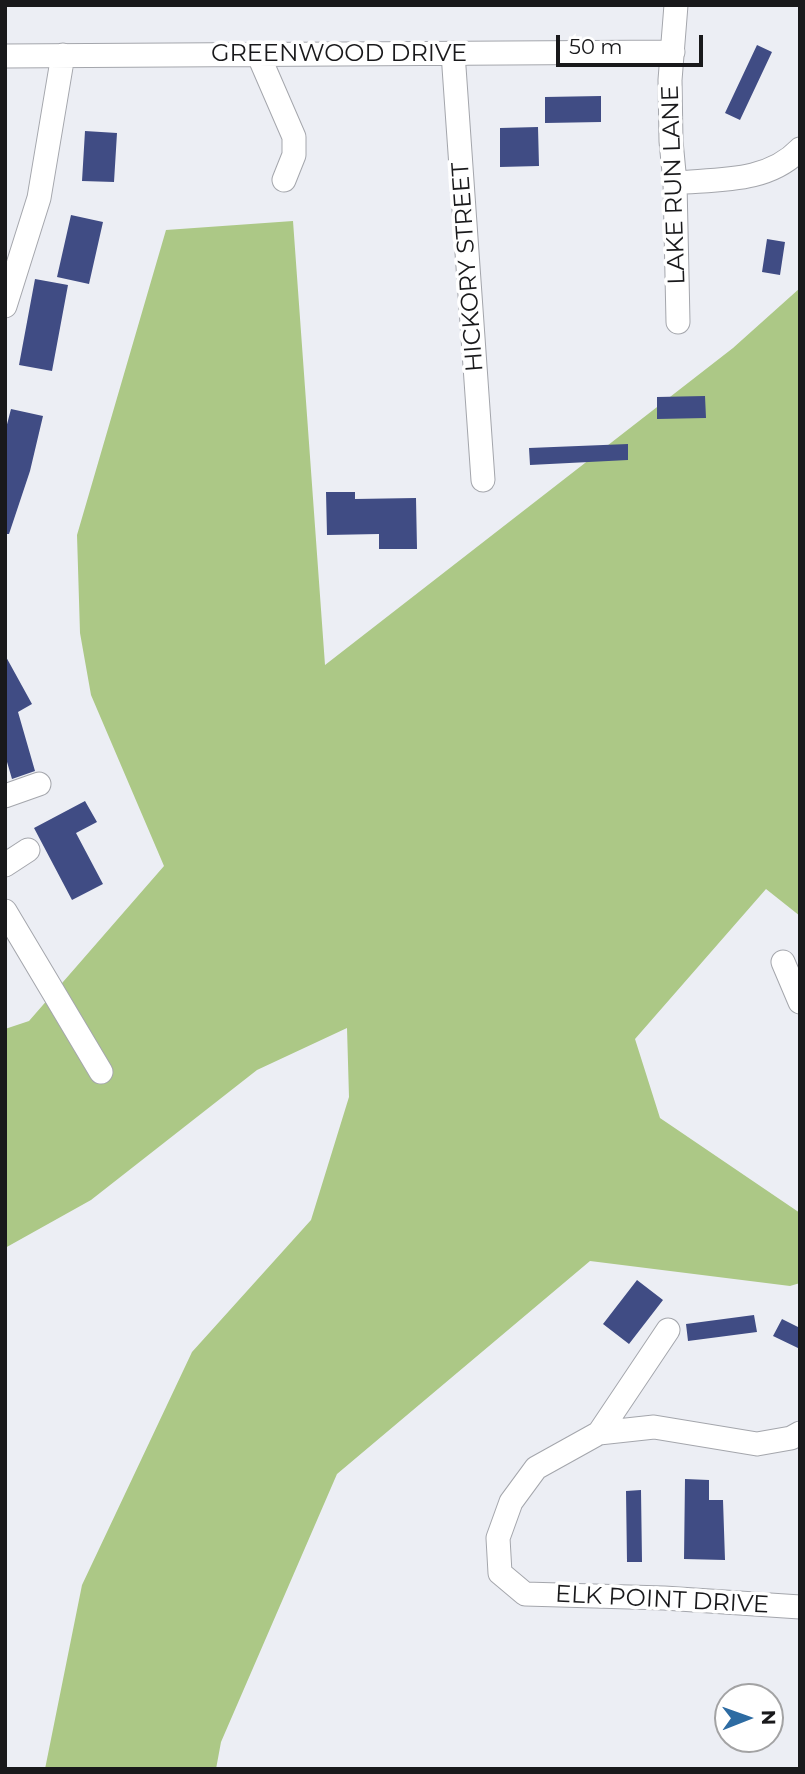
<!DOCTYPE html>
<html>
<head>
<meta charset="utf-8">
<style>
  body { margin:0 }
  #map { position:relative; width:805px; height:1774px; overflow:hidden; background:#eceef4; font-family:Montserrat,sans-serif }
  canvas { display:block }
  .frame { position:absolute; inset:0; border:7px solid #19191b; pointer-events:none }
  .north { position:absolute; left:714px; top:1683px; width:70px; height:70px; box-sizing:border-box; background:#fff; border:2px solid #a3a3a4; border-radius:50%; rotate:89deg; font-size:19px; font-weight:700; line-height:28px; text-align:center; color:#19191b }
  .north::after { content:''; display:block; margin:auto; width:24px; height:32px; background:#2d6ba2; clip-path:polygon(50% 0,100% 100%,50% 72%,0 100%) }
  .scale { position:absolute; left:556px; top:35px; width:147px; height:32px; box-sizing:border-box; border:4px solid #19191b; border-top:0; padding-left:9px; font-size:21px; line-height:24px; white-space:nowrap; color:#19191b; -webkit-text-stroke:5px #fff; paint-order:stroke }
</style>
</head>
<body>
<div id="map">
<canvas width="805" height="1774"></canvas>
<div class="frame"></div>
<div class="north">N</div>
<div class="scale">50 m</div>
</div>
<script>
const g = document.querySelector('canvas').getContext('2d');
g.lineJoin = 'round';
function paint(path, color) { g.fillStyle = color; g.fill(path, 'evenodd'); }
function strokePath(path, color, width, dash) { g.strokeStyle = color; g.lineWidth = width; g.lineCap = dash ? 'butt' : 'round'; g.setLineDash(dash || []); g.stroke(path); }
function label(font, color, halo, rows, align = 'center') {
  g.font = font + ' Montserrat,sans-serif'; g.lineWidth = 7; g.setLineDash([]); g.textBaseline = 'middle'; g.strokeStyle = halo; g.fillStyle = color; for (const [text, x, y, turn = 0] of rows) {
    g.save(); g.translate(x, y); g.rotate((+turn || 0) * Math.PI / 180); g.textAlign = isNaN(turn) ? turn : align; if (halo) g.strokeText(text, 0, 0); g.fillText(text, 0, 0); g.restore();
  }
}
const forest = new Path2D(`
  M293,221L325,665L733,348L800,288V916L766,889L635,1039L660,1118L800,1213V1283L790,1286L590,1261L337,1474L221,1742L216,1769H45L82,1585L192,1352L311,1220L349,1097L347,1028L257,1070L91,1200L5,1248V1029L29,1021L164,866L91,695L80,633L77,535L166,230Z`);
const building = new Path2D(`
  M757,45L772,52L740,120L725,113Z
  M601,96V122L545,123V97Z
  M538,127L539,166L500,167V128Z
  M85,131L117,133L114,182L82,181Z
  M71,215L103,222L89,284L57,277Z
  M767,239L785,242L780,275L762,272Z
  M35,279L68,285L52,371L19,365Z
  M705,396L706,418L657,419V397Z
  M11,409L43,416L30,471L9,534H5V432Z
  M628,444V460L530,465L529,448Z
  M326,492H355V499L416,498L417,549H379V534L327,535Z
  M5,655L32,704L18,712L35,771L12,779L5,755Z
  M85,801L97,822L76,833L103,884L72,900L34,828Z
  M637,1280L663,1300L629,1344L603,1324Z
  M754,1315L757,1332L688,1341L686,1324Z
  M782,1319L800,1328V1349L773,1336Z
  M685,1479L709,1480V1500H723L725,1560L684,1559Z
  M641,1490L642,1562H627L626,1491Z`);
const street = new Path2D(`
  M676,5L670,80L671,141L675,183L678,322
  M453,53L483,480
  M258,54L294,137V155L284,180
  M5,56L673,52
  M675,183C718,179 768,183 800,149
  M5,306L39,198L63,55
  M5,796L39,784
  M5,865L28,850
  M5,911L101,1072
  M783,962L800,1002
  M599,1433L668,1330
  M800,1433L791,1438L757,1444L654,1427L599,1433L536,1468L511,1502L498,1538L500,1573L525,1594L664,1598L800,1607`);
const streetNames = [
  ["GREENWOOD DRIVE",339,54],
  ["LAKE RUN LANE",674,185,-92],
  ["HICKORY STREET",468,267,-94],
  ["ELK POINT DRIVE",662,1600,3]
];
paint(forest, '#acc886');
paint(building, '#404c84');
strokePath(street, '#a4a6ac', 25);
strokePath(street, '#fff', 23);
label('24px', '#19191b', '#fff', streetNames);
</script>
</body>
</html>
